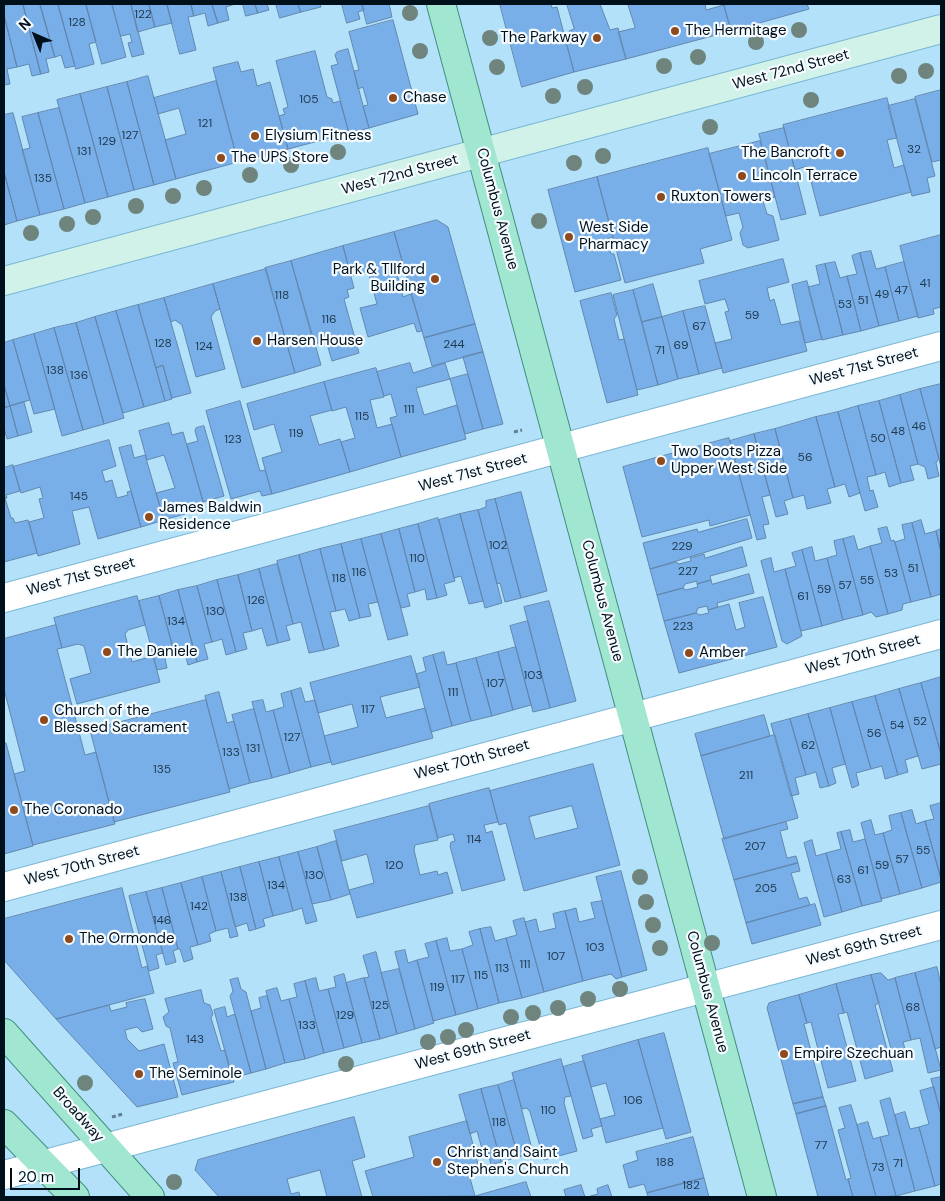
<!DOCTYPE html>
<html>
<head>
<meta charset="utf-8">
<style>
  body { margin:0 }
  #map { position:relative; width:945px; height:1201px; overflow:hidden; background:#b2e1f9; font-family:"DM Sans",sans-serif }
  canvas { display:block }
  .frame { position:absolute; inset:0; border:5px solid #00101b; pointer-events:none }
  .north { position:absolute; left:10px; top:10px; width:50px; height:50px; -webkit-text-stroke:4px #f5fbfe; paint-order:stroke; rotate:316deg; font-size:14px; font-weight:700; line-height:20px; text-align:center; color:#00101b }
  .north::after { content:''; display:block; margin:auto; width:18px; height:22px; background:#00101b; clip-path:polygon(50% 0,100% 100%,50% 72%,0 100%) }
  .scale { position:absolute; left:10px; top:1168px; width:70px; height:22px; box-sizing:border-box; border:2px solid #00101b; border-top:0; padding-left:6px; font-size:15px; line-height:18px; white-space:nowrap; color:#00101b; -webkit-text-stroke:4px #f5fbfe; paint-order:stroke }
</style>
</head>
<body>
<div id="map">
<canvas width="945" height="1201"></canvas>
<div class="frame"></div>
<div class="north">N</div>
<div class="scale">20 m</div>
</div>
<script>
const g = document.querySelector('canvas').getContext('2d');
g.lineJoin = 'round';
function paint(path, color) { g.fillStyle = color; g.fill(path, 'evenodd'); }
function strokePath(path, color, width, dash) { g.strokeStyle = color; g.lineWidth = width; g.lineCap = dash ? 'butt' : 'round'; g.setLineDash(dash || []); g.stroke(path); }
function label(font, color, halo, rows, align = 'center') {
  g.font = font + ' "DM Sans",sans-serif'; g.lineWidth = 4.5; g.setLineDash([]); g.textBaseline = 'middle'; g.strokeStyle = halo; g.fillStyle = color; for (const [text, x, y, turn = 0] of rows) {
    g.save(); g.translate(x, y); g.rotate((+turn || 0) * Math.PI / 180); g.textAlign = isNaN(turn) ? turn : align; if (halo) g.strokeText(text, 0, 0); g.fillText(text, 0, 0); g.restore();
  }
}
const building = new Path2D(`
  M12,4H23L41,74L32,76L29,64L17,67L4,15V6Z
  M23,4H40L55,57L46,59L49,72L41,74Z
  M40,4H58L75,66L65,68L61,55L55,57Z
  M58,4H86L96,42L89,44L94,64L76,69Z
  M86,4H112L126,57L102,64Z
  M112,4H131L144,54L132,57L128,43L132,42L130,34L121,36Z
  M131,4H149L155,27L138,32Z
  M149,4H167L172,23L155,27Z
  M167,4H191L194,16L188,17L196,50L180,54Z
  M191,4H212L218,23L208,26L205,13L194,16Z
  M212,4H235L226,7L229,20L218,23Z
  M243,4H255L258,13L246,16Z
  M255,4H267L269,10L258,13Z
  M276,4H298L301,12L280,18Z
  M298,4H320L321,7L301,12Z
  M342,4H362L364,10L358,12L360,19L347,23Z
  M362,4H389L392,17L367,24Z
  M500,4H551L552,8L557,7L574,72L522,87Z
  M567,4H600L610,30L618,28L626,59L574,72L566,42L574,40L569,31L574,29Z
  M628,4H705L706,10L724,5L731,31L626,59L618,32L635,28Z
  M730,4H807L809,9L731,31L724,6Z
  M4,15L17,67L7,69L10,84L4,85Z
  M393,20L418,114L369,128L363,106L368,105L363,87L358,89L354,71L359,70L349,32Z
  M348,49L369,128L349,133L331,66L338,64L335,55L337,52Z
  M315,51L327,97L332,99L333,103L340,101L349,133L288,149L279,116L285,114L283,109L288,107L276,61Z
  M238,62L241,72L253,69L257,86L270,82L288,149L238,162L213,68Z
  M148,76L176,179L154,185L127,82Z
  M216,81L238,162L176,179L165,140L186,134L179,108L158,114L154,98Z
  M127,82L154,185L134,190L107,87Z
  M107,87L134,190L108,197L80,94Z
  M941,90V160L932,162L915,97Z
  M80,94L108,197L85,203L57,100Z
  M887,98L897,138L887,140L894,168L904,165L911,192L820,216L807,166L795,170L783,125Z
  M915,99L935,176L927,178L930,192L912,196L888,106Z
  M59,108L85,203L64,209L38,113Z
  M13,113L40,215L17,221L4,172V115Z
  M38,113L64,209L40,215L22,150L30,148L22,117Z
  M784,128L806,214L781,220L759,134Z
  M760,141L775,197L763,201L767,214L773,216L779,240L748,248L743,245L740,233L743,227L739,213L726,216L709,154Z
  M708,148L732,240L700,249L704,263L625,283L597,177Z
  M4,172L17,221L4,225Z
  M597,177L613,237L607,239L611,254H614L621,280L575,292L548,190Z
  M437,220L448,227L475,324L424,338L394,232Z
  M394,232L403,264L395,266L403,297L411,294L422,331L417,332L414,323L368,337L360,308L377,304L368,271L351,276L343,246Z
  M941,235V307L933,309L934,314L918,318L900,246Z
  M343,246L354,288L347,290L349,297L344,299L359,353L332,361L326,341L314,344L291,261Z
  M871,251L876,269L885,267L899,321L879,326L860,253Z
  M860,253L879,326L861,331L847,276L857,274L852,256Z
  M783,259L789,282L767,288L770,301L774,299L781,325L799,321L807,351L723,373L715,343L732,339L725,312L729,311L725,299L705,304L699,281Z
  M291,261L321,365L295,373L265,268Z
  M835,262L840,278L847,276L861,331L843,335L825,264Z
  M904,262L918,316L899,321L885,267Z
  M825,264L843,335L822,340L808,287L820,284L816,266Z
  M266,269L295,373L242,388L213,284Z
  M807,281L822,339L805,343L792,285Z
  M213,284L220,309L215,311L211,317L225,369L196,377L182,325L175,320L171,322L164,298Z
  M653,284L662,317L642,322L633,290Z
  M633,290L658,385L637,390L613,295Z
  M611,293L617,315L614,319L619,340L624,339L638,395L607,403L580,301Z
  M164,298L191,393L172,398L163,365L156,368L138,305Z
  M138,305L165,401L144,407L116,311Z
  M705,306L722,368L699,374L683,311Z
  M116,311L144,407L123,413L95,317Z
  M683,311L699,374L678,379L662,317Z
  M95,317L124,418L104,424L76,323Z
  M662,317L678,379L658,385L642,322Z
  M76,323L104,424L83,430L54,328Z
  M475,324L483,352L432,366L424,338Z
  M54,328L83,430L62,436L34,334Z
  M34,334L55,409L34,414L13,340Z
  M13,340L30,400L10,406L4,385V343Z
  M483,352L503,424L483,429L463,357Z
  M410,363L413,373L445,363L450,379L416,388L424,415L457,405L466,439L401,457L390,418L397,416L391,394L384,396L377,372Z
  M163,366L172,399L165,401L156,368Z
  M376,368L384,397L370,400L377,428L392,424L401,457L350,472L341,442L355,438L346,407L332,411L324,382Z
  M468,374L483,429L465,434L450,379Z
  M324,382L332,410L310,416L319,445L340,439L350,472L272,494L262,458L282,452L274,424L254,430L247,404Z
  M941,384V467L920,389Z
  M4,385L10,406L4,408Z
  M920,389L939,458L936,463L939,476L928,479L925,467L918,464L900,395Z
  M900,395L918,464L910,466L914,480L901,483L879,401Z
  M240,401L260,471L265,470L272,494L262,496L260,491L231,499L206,411Z
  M879,401L901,483L889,487L885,472L876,475L858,406Z
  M24,402L32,432L18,436L10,406Z
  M10,406L18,436L7,439L4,428V408Z
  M858,406L876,475L867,477L870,491L873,490L878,507L865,511L838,412Z
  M838,412L860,493L849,497L845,484L835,487L816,417Z
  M816,417L835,487L827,489L831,503L807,509L804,495L793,498L775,429Z
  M169,423L172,435L183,432L205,508L164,520L156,493L175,488L164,455L147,460L139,431Z
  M204,426L224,496L203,502L187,444L198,441L195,431L196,428Z
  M775,429L793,498L784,501L788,514L776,517L754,434Z
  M754,434L770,495L762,497L769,524L763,525L766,538L757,540L730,441Z
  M729,438L750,515L710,526L709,520L642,537L623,467Z
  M109,440L116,466L102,471L105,482L112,480L117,498L128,495L127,492L131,491L141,527L98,539L89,507L72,511L80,544L38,556L29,522L44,518L39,499L43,498L40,487L21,493L13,467Z
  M131,445L134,458L145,455L164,520L141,527L119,448Z
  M13,465L20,491L6,495L7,498H5L11,518H13L15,523L28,520L37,553L4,562V468Z
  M521,492L547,591L521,598L495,499Z
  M495,499L521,598L505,602L500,583L497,584L478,510L486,507V501Z
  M478,510L502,603L485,608L460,514Z
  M460,514L483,601L469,604L461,576L454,578L439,520Z
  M438,518L455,581L444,584L447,595L437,598L418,524Z
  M747,519L752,538L650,569L643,543L697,529L698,532Z
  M921,520L925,534L936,531L941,552V594L931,597L912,523Z
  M912,523L931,597L911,602L895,542L905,539L902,525Z
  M418,524L437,598L427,600L425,589L415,592L399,529Z
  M887,527L891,541L894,540L911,602L903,604L902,610L888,614L870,546L882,543L878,529Z
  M399,529L415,592L407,594L410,606L401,608L381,534Z
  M941,529V552L936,531Z
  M381,534L408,635L388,640L361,539Z
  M854,536L858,550L870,546L888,614L876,617L871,612L863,615L843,539Z
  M361,539L378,602L368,604L371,616L360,618L341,544Z
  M843,539L863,615L843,620L827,558L837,555L834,541Z
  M341,544L360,618L349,621L345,609L336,611L320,549Z
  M742,547L747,566L710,576L711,580L697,584V581L685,584L683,588L657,595L650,569L676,562L679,564L691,561L690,558L704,554L705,558Z
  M812,547L815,561L827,558L843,620L822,626L802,550Z
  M320,549L336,611L330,612L339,646L324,650L299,555Z
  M802,550L822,626L801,631L785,569L796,566L792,553Z
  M299,555L324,650L309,653L301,622L293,624L277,561Z
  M771,558L774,572L785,569L802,636L787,644L782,641L761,561Z
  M277,564L293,624L286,626L290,640L278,643L259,569Z
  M259,569L278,643L267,646L262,628L252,631L238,575Z
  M749,574L754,593L717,603L718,607L708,610L707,606L698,608L696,613L664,621L657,595L683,588L686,590L698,587L697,584L711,580L712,584Z
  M238,575L252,631L243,633L247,649L236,652L217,580Z
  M217,580L236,652L226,655L222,639L212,642L197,586Z
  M197,586L212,642L204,644L208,659L197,662L178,590Z
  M178,590L197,662L188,665L184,649L174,652L159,596Z
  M137,596L145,625L128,630L125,634L132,662L153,656L160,682L77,704L70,679L91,673L84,646L78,644L62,648L54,618Z
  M159,596L174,652L164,654L167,668L157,670L139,601Z
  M763,597L777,647L679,673L664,621L696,613L700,615L709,613L708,610L729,604L736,630L745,627L739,603Z
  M549,601L576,701L550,708L524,607Z
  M528,621L550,708L533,712L510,626Z
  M56,625L62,648L57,649L85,755L96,752L115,824L33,845L14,774L25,771L4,689V639Z
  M516,647L531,705L513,710L498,652Z
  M444,652L447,665L456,663L471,721L452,726L433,655Z
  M498,652L513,710L492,716L476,658Z
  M433,655L452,726L431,732L416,674L426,671L423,658Z
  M411,656L420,687L380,697L386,718L425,708L433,738L332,765L324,736L358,727L352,704L318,713L310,683Z
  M476,658L492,716L471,721L456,663Z
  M941,677V754L921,683Z
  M921,683L941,754V764L922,769L899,689Z
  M301,688L305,702L315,700L331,762L311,767L291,691Z
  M899,689L918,756L905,760L908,772L898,775L875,696Z
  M291,691L311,767L290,773L273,710L284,707L281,694Z
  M219,692L227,723L234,721L250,783L229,789L205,696Z
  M875,696L898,775L885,779L882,766L871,769L852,702Z
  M206,700L230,792L114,822L90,730Z
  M263,700L266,712L273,710L290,773L272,778L252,702Z
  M852,702L871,769L856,773L859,785L852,788L830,708Z
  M830,708L845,764L832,768L836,783L829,786L808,714Z
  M254,709L272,778L250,783L232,715Z
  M808,714L829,786L820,788L816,772L806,775L790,719Z
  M764,715L770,736L701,756L695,734Z
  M790,719L806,775L795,778L799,794L791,796L771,724Z
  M775,735L798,818L724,839L701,756Z
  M4,743H6L33,846L4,854Z
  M593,764L620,865L524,891L506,823L499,825L490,791ZM572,806L578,828L535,839L529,817Z
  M489,788L498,822L484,825L486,833L492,831L505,880L462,891L450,846L451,842L455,841L453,834L438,838L429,804Z
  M941,803V879L925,821L934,819L930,806Z
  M429,806L438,840L415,845L414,850L420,875L437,871L438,875L447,872L453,893L357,918L349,890L374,883L367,854L342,861L334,831Z
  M912,810L916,824L925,821L941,879V882L922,888L901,813Z
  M901,813L922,888L900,894L883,833L892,830L889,816Z
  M871,820L875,835L883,833L900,894L881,899L861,823Z
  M786,822L788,829L780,831L787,858L796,856L798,863L734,880L722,839Z
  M850,830L853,842L865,839L882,901L862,906L841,832Z
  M841,832L862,906L842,912L826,853L841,849L837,833Z
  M812,840L816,856L826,853L842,912L824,917L804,843Z
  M336,841L350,894L331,900L317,847Z
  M317,847L331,900L312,904L298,852Z
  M298,852L317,921L306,924L302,908L293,911L279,857Z
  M279,857L293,911L273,916L259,862Z
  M259,862L273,916L263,919L265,926L256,929L240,867Z
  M798,863L800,871L791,873L799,899L807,897L810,905L746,923L734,880Z
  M240,867L256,929L249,931L247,923L235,927L221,872Z
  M621,871L647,970L622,977L596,877Z
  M221,872L238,936L230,938L228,928L216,931L202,877Z
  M202,877L216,931L209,934L211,941L198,945L181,883Z
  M181,883L198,945L190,947L193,959L184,962L180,949H178L162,888Z
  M122,888L142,968L147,966L154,993L56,1019L4,960V919Z
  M162,888L178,949L173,951L176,962L166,965L146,892Z
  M146,892L163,953L156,955L159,968L149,971L129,896Z
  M602,901L622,977L616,979L611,974L583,981L565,911L576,908L579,922L595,918L591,903Z
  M815,904L821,925L752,944L746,923Z
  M565,911L583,981L544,992L525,922L536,919L539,932L556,928L553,914Z
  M524,918L544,992L522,998L506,938L517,935L513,921Z
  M491,927L495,941L506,938L522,998L499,1003L480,929Z
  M480,929L499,1003L478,1009L462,949L473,945L469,932Z
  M447,938L450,951L462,949L478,1009L456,1015L436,941Z
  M436,941L456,1015L433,1021L417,960L429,957L425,944Z
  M405,950L408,963L417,960L434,1023L415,1029L395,952Z
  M376,952L397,1034L380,1039L364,978L369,977L363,956Z
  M937,967L941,985V1047L935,1049L915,973Z
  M399,969L415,1029L397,1034L381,973Z
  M881,973L888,980L895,978L911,1040L903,1042L907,1056L894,1060L871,975Z
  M915,973L941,1070L928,1073L920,1038L911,1040L895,978Z
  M344,974L362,1043L344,1048L328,989L336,987L334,977Z
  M871,975L879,1003L875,1005L893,1071L865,1079L847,1012L844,1013L836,984Z
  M238,978L241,989L246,992L266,1069L251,1073L230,996L233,991L230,980Z
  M316,978L319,991L328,989L344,1048L324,1053L305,981Z
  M364,978L380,1039L362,1043L346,983Z
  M305,981L324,1053L305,1059L289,999L297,997L294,984Z
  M836,984L844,1013L838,1014L856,1081L828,1088L811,1022L807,1023L799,995Z
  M277,988L281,1001L289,999L305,1059L285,1063L266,991Z
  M201,990L204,1003L210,1005L213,1014L211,1018L221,1051L225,1050L234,1082L182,1095L173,1063L178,1062L170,1028L166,1026L163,1017L169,1012L165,999Z
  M799,995L807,1023L804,1024L823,1097L793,1104L767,1008L769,1003Z
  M267,996L285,1063L266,1069L251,1011L261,1008L259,998Z
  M145,999L153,1029L142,1032L137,1027L125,1030L127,1039L139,1051L164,1044L178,1097L137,1107L56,1019L109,1005L111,1011L127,1007L126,1003Z
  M225,1007L227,1017L235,1014L251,1073L232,1078L214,1010Z
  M664,1033L691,1132L666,1139L638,1040Z
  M638,1040L663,1128L606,1143L600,1119L615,1115L606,1083L591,1087L582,1056Z
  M561,1059L571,1096L565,1097L564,1103L577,1151L544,1160L530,1112L527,1108L522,1109L512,1073Z
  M584,1061L602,1126L591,1129L593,1136L583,1139L563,1067Z
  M941,1077V1115L931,1079Z
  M514,1080L533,1153L518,1157L498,1085Z
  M498,1085L518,1157L501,1162L481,1089Z
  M934,1087L941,1115V1184L935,1186L919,1127L929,1124L920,1091Z
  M481,1089L501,1162L491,1165L487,1148L482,1149L477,1131L470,1134L459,1095Z
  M823,1097L826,1106L796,1114L793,1104Z
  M890,1098L915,1191L896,1196L880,1137L889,1135L880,1101Z
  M851,1105L857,1125L876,1197H853L848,1179L851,1178L838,1130L845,1128L839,1108Z
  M826,1106L846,1180L848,1179L853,1197H818L796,1114Z
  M905,1112L910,1129L919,1127L935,1186L915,1191L895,1115Z
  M354,1117L365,1157L352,1161L362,1197H327L320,1170L287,1179L291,1194L299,1192L300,1197H219L195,1170L198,1160Z
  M467,1121L479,1168L468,1171L475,1196L373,1197L365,1171L414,1157L409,1137Z
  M868,1122L873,1139L880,1137L896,1196L876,1197L857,1125Z
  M693,1137L704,1178L647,1193L644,1184L629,1188L623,1165L638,1160L636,1152Z
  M704,1178L709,1197H648L647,1193Z
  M526,1182L531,1197H471L475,1196Z
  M581,1185L585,1197H566L564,1190Z
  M608,1185L612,1197H587L598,1194L597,1189Z`);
const path = new Path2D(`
  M514,432L522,430
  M112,1117L123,1114`);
const street = new Path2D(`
  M4,598L941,346
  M4,887L941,634
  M4,1175L941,925`);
const secondary = new Path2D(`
  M4,281L941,29`);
const primary = new Path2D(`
  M441,4L762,1197
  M4,1033L150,1197
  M4,1124L75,1197`);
const trees = [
  [410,13],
  [799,30],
  [490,38],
  [756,42],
  [420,51],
  [698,57],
  [664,66],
  [497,67],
  [926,71],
  [899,76],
  [585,87],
  [553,96],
  [811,100],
  [710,127],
  [338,152],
  [603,156],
  [574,163],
  [291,165],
  [250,175],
  [204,188],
  [173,196],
  [136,206],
  [93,217],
  [539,221],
  [67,224],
  [31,233],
  [640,877],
  [646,902],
  [653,925],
  [712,943],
  [660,948],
  [620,989],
  [588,999],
  [558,1008],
  [533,1013],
  [511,1017],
  [466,1030],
  [448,1037],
  [428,1042],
  [346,1064],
  [85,1083],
  [174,1182]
];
const markers = [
  [675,31,5,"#8e4a1d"],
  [597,38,5,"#8e4a1d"],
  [393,98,5,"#8e4a1d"],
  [255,136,5,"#8e4a1d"],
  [840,153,5,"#8e4a1d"],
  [221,158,5,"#8e4a1d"],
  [742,176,5,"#8e4a1d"],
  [661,197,5,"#8e4a1d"],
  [569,237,5,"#8e4a1d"],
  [435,279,5,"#8e4a1d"],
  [257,341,5,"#8e4a1d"],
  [661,461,5,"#8e4a1d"],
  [149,517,5,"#8e4a1d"],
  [107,652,5,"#8e4a1d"],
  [689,653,5,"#8e4a1d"],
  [44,720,5,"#8e4a1d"],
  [14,810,5,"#8e4a1d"],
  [69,939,5,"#8e4a1d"],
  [784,1054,5,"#8e4a1d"],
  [139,1074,5,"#8e4a1d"],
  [437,1162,5,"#8e4a1d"]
];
const numberNames = [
  ["122",143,15],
  ["128",77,23],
  ["105",309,100],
  ["121",205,124],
  ["127",130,136],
  ["129",107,142],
  ["32",914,150],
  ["131",84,152],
  ["135",43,179],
  ["41",925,284],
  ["47",901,291],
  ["49",882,295],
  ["118",282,296],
  ["51",863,301],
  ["53",845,305],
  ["59",752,316],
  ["116",329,320],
  ["67",699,327],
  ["128",163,344],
  ["244",454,345],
  ["69",681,346],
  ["124",204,347],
  ["71",660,351],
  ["138",55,371],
  ["136",79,376],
  ["111",409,410],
  ["115",362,417],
  ["46",919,427],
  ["48",898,432],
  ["119",296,434],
  ["50",878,439],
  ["123",233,440],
  ["56",805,458],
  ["145",79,497],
  ["102",498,546],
  ["229",682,547],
  ["110",417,559],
  ["51",913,569],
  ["227",688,572],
  ["116",359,573],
  ["53",891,574],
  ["118",339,579],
  ["55",867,581],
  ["57",845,586],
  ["59",824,590],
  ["61",803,597],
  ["126",256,601],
  ["130",215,612],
  ["134",176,622],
  ["223",683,627],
  ["103",533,676],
  ["107",495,684],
  ["111",453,693],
  ["117",368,710],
  ["52",920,722],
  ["54",897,726],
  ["56",874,734],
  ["127",292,738],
  ["62",808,746],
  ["131",253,749],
  ["133",231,753],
  ["135",162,770],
  ["211",746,776],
  ["114",474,840],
  ["207",755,847],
  ["55",923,851],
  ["57",902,860],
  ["120",394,866],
  ["59",882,866],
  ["61",863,871],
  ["130",314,876],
  ["63",844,880],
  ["134",276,886],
  ["205",766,889],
  ["138",238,898],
  ["142",199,907],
  ["146",162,921],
  ["103",595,948],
  ["107",556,957],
  ["111",525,965],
  ["113",502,969],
  ["115",481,976],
  ["117",458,980],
  ["119",437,988],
  ["125",380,1006],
  ["68",913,1008],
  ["129",345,1016],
  ["133",307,1026],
  ["143",195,1040],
  ["106",633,1101],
  ["110",548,1111],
  ["118",499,1123],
  ["77",821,1146],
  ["188",665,1163],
  ["71",898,1164],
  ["73",878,1168],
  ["182",691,1186]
];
const poiNames = [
  ["The Hermitage",685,31],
  ["The Parkway",587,38,"right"],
  ["Chase",403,98],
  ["Elysium Fitness",265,136],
  ["The Bancroft",830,153,"right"],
  ["The UPS Store",231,158],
  ["Lincoln Terrace",752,176],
  ["Ruxton Towers",671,197],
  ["West Side",579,228],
  ["Pharmacy",579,245],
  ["Park & TIlford",425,270,"right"],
  ["Building",425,287,"right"],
  ["Harsen House",267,341],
  ["Two Boots Pizza",671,452],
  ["Upper West Side",671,469],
  ["James Baldwin",159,508],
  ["Residence",159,525],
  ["The Daniele",117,652],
  ["Amber",699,653],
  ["Church of the",54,711],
  ["Blessed Sacrament",54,728],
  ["The Coronado",24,810],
  ["The Ormonde",79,939],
  ["Empire Szechuan",794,1054],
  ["The Seminole",149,1074],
  ["Christ and Saint",447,1153],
  ["Stephen's Church",447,1170]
];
const streetNames = [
  ["West 72nd Street",791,70,-15],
  ["West 72nd Street",400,175,-15],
  ["Columbus Avenue",497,209,75],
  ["West 71st Street",864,367,-15],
  ["West 71st Street",473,473,-15],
  ["West 71st Street",81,577,-15],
  ["Columbus Avenue",602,601,75],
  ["West 70th Street",863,655,-15],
  ["West 70th Street",472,760,-15],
  ["West 70th Street",82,866,-15],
  ["West 69th Street",864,946,-15],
  ["Columbus Avenue",707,992,75],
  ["West 69th Street",473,1050,-15],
  ["Broadway",78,1115,48]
];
paint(building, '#78afe8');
strokePath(building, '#6287af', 1);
strokePath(street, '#7cb7d4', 30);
strokePath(secondary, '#7cb7d4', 30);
strokePath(primary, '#40907d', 30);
strokePath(path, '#608092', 3, [4, 2.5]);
strokePath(street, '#fff', 28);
strokePath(secondary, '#d0f2e8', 28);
strokePath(primary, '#a1e6d1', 28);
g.fillStyle = '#6e847c';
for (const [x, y] of trees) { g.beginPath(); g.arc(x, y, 8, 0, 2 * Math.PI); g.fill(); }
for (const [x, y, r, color] of markers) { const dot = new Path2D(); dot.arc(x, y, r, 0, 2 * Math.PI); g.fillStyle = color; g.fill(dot); strokePath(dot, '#f5fbfe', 2); }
label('12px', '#1e384e', null, numberNames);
label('15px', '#00101b', '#f5fbfe', poiNames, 'left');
label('15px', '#00101b', '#f5fbfe', streetNames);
</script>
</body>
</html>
